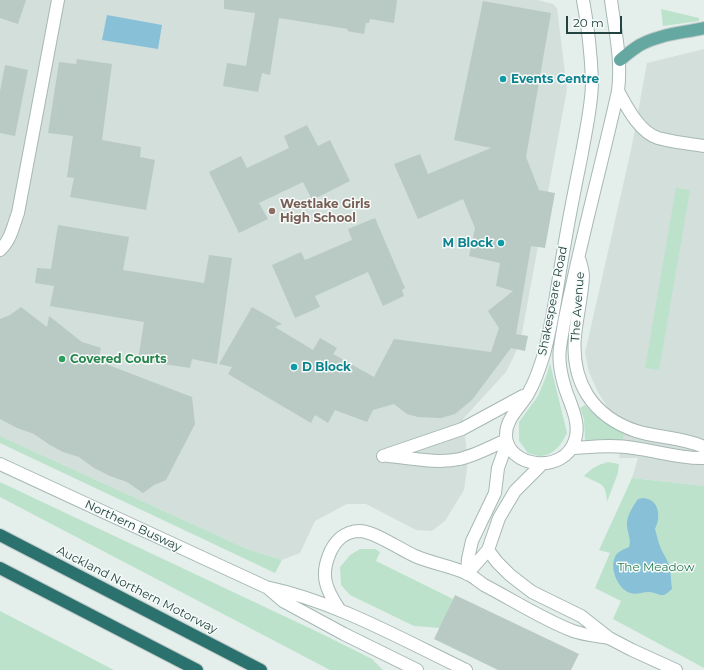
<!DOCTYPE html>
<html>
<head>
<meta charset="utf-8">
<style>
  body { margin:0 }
  #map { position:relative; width:704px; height:670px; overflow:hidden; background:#e4efec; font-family:Montserrat,sans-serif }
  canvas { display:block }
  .scale { position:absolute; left:566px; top:16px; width:56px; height:18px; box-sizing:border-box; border:2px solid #22433f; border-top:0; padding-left:5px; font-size:12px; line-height:14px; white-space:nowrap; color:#22433f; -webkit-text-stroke:3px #f6fbf9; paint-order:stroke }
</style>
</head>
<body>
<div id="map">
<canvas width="704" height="670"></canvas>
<div class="scale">20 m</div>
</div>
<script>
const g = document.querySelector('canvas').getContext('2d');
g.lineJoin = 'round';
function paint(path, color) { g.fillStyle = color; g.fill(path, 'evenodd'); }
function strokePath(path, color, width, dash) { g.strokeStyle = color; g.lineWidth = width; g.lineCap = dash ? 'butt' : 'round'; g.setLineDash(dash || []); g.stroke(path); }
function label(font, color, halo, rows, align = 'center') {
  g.font = font + ' Montserrat,sans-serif'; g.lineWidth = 3; g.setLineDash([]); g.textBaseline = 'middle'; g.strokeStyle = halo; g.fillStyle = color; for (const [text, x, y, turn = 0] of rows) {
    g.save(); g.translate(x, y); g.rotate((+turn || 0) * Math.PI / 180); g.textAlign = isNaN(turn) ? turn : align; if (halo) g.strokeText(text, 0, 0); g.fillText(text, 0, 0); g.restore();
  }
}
const built = new Path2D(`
  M0,0H537L553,4L557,8L567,89L522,333L515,354L506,372L463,419L468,462L464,490L445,521L432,531L416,530L366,504H347L315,521L300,553L282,560L247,549L0,436Z
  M704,49V486L632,478L638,458H619L625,422L609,410L598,392L589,372L585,353L631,150L647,63Z`);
const green = new Path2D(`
  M661,9L699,18V21L663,26Z
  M676,188L690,190L659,370L645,368Z
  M550,363L567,433C562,444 554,455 541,456C537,456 532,454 528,453L519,441V422L538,396L547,374Z
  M585,405C597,418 607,425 624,434L622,441L603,439L585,441L584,419L580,408Z
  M0,436L247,549L282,560L275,573L0,443Z
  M608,462L619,464L618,473L607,502C606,481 600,485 584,476C592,468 597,465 608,462Z
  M632,478L704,486V668L613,619L621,601L595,588L610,553L599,550Z
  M0,482L322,634L372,659L383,670H330L0,497Z
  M360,549H375L380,552L376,561L453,599L440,628L414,626L350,595L341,585L340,567L350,555Z
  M0,611L114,670H0Z`);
const water = new Path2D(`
  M107,15L162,25L158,49L102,40Z
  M643,498C660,499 661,518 655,529C657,536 659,545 662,551C665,557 669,562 670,569C671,576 671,582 672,589C662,598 663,595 650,592C642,591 635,597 626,591C616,584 609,566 616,555C619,551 625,549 629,547C632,539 626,531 627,522C628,514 633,506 638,499Z`);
const building = new Path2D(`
  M0,0H26L18,24L0,18Z
  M224,0H397L394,23L370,19L369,23H366L364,34L347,31L348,29L279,18L270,75L262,73L258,92L223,86L227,63L246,66L255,13L224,9Z
  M483,1L551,13L526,157L539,190L555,193L545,248L531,246L516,334L528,336L525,351L511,348L472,400L455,414L441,418L418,417L407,414L394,404L373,410L367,422L335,410L328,423L315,415L311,423L228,374L232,367L219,364L252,307L282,324L275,327L313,350L320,338L337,348L333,354L374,377L394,339L491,352L499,328L488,311L513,291L496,286L500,263L469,256L475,228L463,199L418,219L394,164L420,154L428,174L491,148L454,140Z
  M77,59L112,64L102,140L141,147L140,157L155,160L146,210L70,197L74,178L67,177L73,136L48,133L59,62L76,64Z
  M5,65L28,70L15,136L0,133V91Z
  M307,125L318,146L330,140L350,181L312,200L303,182L259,203L268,219L239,233L209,172L241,156L247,168L289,148L284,136Z
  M375,218L405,288L402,290L404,296L383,306L368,272L315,296L320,307L295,318L272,265L301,252L305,260L352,240L348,229Z
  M58,225L129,237L123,270L204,283L209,255L232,258L217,364L192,359L190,368L138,360L144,322L50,306L54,286L35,283L37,268L51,269Z
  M21,307L47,327L49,316L82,342L101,348L98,361L192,397L195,424L166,480L154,485L143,493L127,482L110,476L94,468L79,457L63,452L50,445L34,434L17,428L0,419V319L10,315Z
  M455,595L579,654L571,670H498L434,639Z`);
const minor = new Path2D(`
  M583,0C588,27 591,54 592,81C592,105 586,129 582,153C576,183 570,212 565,242C558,279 554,317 544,354C540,367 536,380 529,392C522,406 506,417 506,435C506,467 564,476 575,440C581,423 570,404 565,388C561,375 558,361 560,348C563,325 568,303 573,281C587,217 604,154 618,91C622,60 615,31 611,0
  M618,91C627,107 639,132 658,138C673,142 689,144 704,146
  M0,250C11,240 13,226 18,213L58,0
  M580,261C581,265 583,271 583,276C582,296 577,316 575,336C571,382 592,416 636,431C658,438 682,437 704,447
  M572,448C592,447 613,444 634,448C657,451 680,459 704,458
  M383,456L462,429L523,396
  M388,456C411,458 437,464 460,459C476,455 491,447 506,440
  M0,464L266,587C337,602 401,639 466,670
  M488,550L497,562L510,575L532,592L581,616L609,638L632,650L676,670
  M467,574L468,559L472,541L495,493L498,468L507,443
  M467,574L488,550L499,518L515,491L542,464
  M268,588L283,601L344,634L417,670
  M339,609C327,591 320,577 329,555C334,542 344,531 360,531C376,532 399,549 415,556C431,563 450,566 466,573C473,576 478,581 484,585C513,600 542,619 573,631C584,635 597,636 609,638`);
const major = new Path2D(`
  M620,60C626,55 633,49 640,45C660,34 683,33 704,28`);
const highway = new Path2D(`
  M0,535L261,670
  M0,568L197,670`);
const markers = [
  [503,79,4,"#0f9aa8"],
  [272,211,4,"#8d6e63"],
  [501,243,4,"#0f9aa8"],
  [62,359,4,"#2e9e5b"],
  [294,367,4,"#0f9aa8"]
];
const cultureNames = [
  ["Events Centre",511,79],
  ["M Block",493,243,"right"],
  ["D Block",302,367]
];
const educationNames = [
  ["Westlake Girls",280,204],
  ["High School",280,218]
];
const streetNames = [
  ["Shakespeare Road",553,301,-79],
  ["The Avenue",578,307,-86],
  ["Northern Busway",133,526,25],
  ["Auckland Northern Motorway",137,590,27]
];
const leisureNames = [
  ["Covered Courts",70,359]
];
const parkNames = [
  ["The Meadow",656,567]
];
paint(built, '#d2dfdb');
paint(green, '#bce2cb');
paint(water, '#88c0d8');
paint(building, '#b9cac5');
strokePath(minor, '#a6b8b5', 14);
strokePath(major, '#c1cac9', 14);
strokePath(highway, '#c1cac9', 14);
strokePath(minor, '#fff', 12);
strokePath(major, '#65a8a1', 12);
strokePath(highway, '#2b726e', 12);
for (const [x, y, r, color] of markers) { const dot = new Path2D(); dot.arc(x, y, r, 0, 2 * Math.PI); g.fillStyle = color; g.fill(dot); strokePath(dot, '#f6fbf9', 1.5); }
label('bold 12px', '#0d838f', '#f6fbf9', cultureNames, 'left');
label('bold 12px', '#785e54', '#f6fbf9', educationNames, 'left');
label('12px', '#22433f', '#f6fbf9', streetNames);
label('bold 12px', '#27864d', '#f6fbf9', leisureNames, 'left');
label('12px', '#287e55', '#f6fbf9', parkNames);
</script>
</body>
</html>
